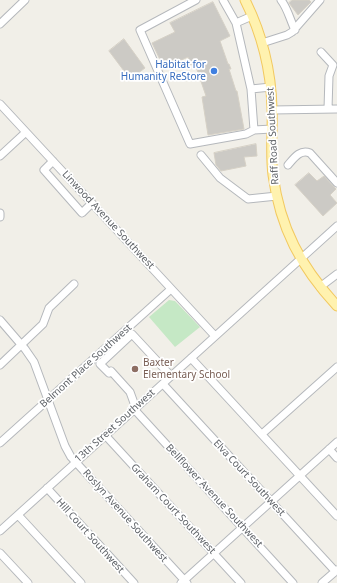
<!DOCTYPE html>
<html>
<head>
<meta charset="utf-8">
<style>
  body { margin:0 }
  canvas { display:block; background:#f1efe8 }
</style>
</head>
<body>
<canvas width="337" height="583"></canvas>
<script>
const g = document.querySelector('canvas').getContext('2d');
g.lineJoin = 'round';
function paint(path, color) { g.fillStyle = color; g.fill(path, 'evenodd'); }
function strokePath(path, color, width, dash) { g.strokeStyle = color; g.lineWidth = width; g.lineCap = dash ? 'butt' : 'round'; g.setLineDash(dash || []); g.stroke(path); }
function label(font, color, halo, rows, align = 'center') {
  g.font = font + ' "Noto Sans",sans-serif'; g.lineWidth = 3.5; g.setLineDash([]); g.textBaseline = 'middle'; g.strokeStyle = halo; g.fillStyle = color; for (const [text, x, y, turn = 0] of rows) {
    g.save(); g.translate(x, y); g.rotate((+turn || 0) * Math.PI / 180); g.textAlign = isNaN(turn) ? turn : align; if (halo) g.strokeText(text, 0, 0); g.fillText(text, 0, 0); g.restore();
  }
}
const green = new Path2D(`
  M169,300L175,301L200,327L175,347L149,317Z`);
const building = new Path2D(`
  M292,0H309L311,2L298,15L289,3Z
  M213,2L230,36L220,41L228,64H229L231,69H229L236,91H237L244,129L208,135L202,97L206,96L195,64L190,65L188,57L164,68L152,43L175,32L170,23Z
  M124,39L145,68L130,79L109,51Z
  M256,144L257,156L244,157L246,166L221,171L216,165L214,153Z
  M309,173L317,181L324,176L336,189L330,195L337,203L323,216L295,185Z`);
const minor = new Path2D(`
  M196,0L140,30L190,144L246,134L254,130
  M223,0L236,23L251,89L254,130L272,129
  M281,0C288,9 290,20 295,30
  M236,23L252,16
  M0,24L25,0
  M262,43L287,35L292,32L320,0
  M321,52L333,65L329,76L328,109
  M251,89L271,87
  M0,104L215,336
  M272,110L337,109
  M201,155L220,178L248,199L277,196
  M0,156L26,132
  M53,161L44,170L82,213L92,203
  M288,165C294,158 300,149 310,153L337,183
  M0,213V217
  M320,287L337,274
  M0,320L25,349L34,362L65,446L71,457L187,583
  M191,358L337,516
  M0,365L43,324L49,308L74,284
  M163,384L335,571
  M137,406L134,403L130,392L111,371L109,373L100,364L132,334L171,376
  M134,409L293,583
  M262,434L337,367
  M105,435L241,583
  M0,443L171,289
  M329,449L337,458
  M47,488L134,583
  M18,515L81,583
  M0,531L337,226
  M0,553L28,583
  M181,583L337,442
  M322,583L337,570`);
const major = new Path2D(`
  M245,0C262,34 271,70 272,108C273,130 270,153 273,175C280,228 301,267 337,306`);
const markers = [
  [214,71,4,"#3f7fe0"],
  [135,369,4,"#8d6e63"]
];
const shopNames = [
  ["Habitat for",206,65],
  ["Humanity ReStore",206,77]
];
const streetNames = [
  ["Raff Road Southwest",273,136,-93],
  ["Linwood Avenue Southwest",108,220,47],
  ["Belmont Place Southwest",86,366,-42],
  ["13th Street Southwest",115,426,-42],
  ["Elva Court Southwest",249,478,47],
  ["Bellflower Avenue Southwest",214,496,47],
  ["Graham Court Southwest",173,509,47],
  ["Roslyn Avenue Southwest",125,516,48],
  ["Hill Court Southwest",90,536,48]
];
const educationNames = [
  ["Baxter",143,363],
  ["Elementary School",143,375]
];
paint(green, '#c5e8c5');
paint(building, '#cccac5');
strokePath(building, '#d6d1c6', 1);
strokePath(minor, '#b5b8bc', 9);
strokePath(major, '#f2c960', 11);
strokePath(minor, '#fff', 7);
strokePath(major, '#fff2af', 9);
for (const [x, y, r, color] of markers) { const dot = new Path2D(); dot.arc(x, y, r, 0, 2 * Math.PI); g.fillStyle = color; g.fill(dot); strokePath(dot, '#fff', 1.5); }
label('10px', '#366cbe', '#fff', shopNames, 'right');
label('10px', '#5f6368', '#fff', streetNames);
label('10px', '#785e54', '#fff', educationNames, 'left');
</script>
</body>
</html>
